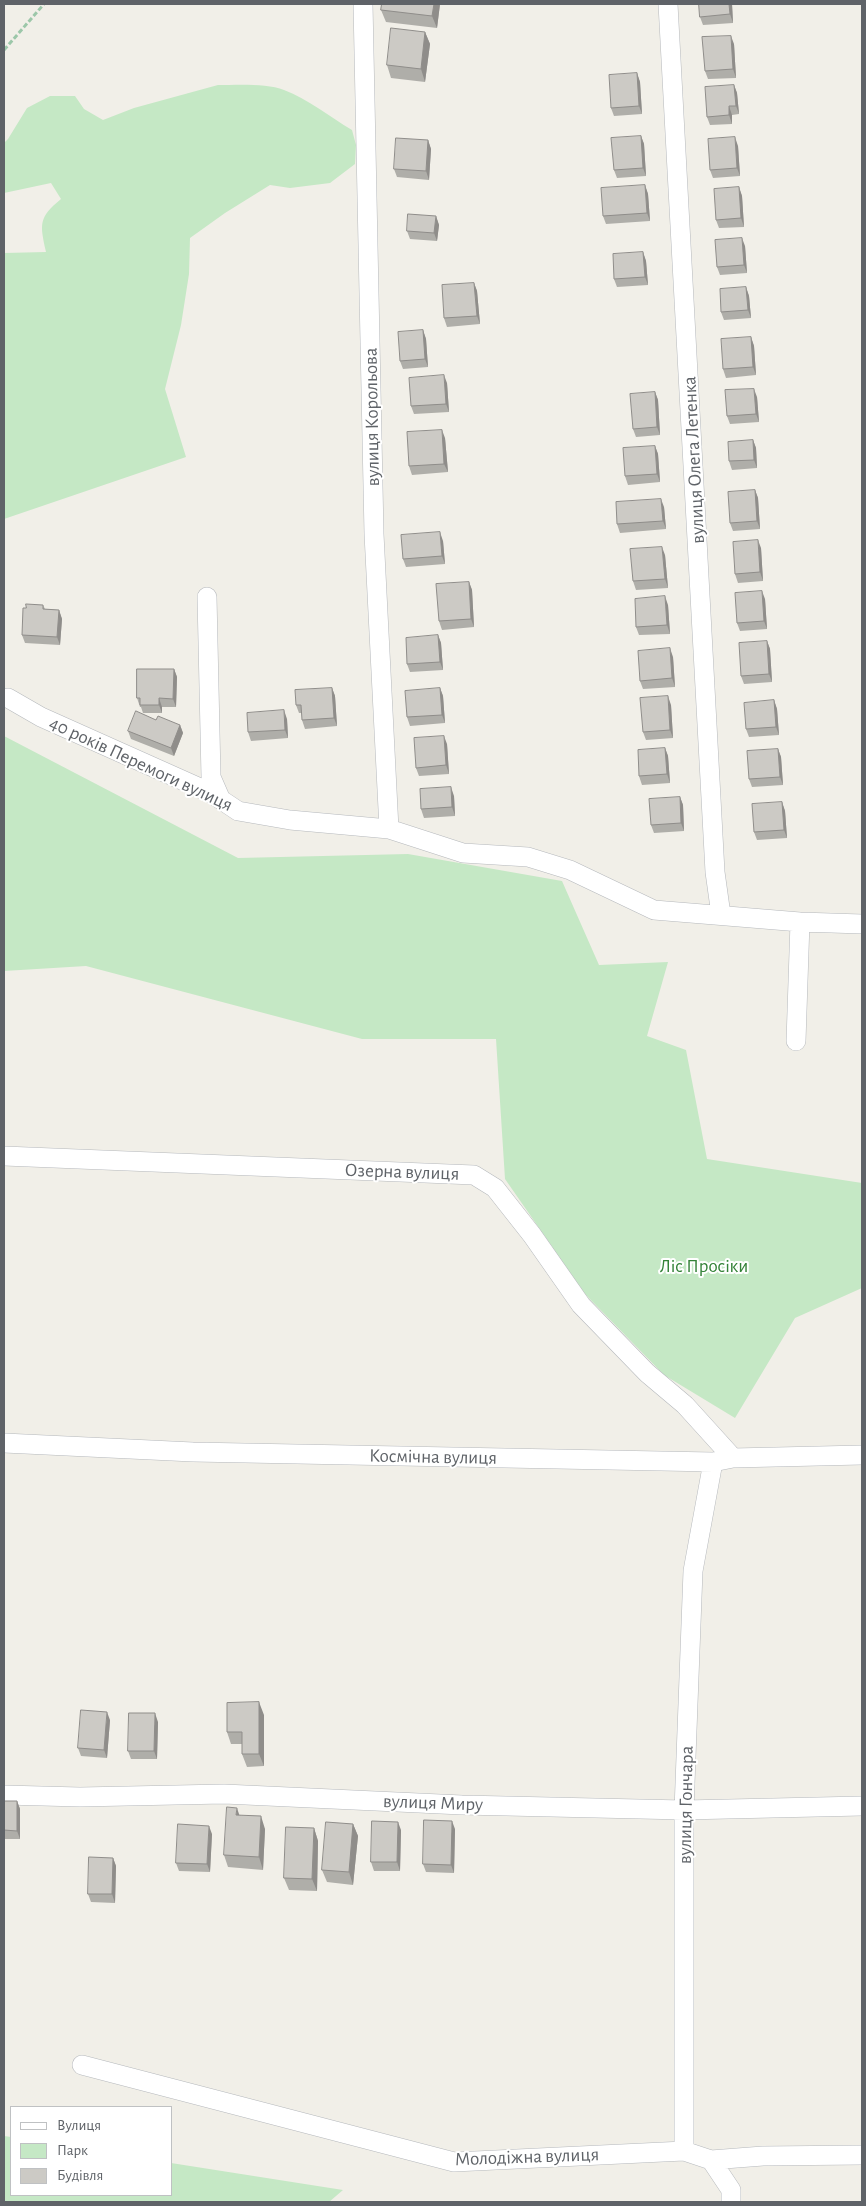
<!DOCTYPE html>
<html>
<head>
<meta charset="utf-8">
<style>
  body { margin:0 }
  #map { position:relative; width:866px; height:2206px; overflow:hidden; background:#f1efe8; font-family:"Alegreya Sans",sans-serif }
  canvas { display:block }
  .frame { position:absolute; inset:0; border:5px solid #5f6368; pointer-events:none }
  .legend { position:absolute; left:10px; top:2106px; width:162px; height:90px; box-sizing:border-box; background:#fff; border:1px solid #bfc1c3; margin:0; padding:6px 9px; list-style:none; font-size:15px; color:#5f6368 }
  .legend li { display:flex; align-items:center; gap:10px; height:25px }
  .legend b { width:25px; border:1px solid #bfc1c3 }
</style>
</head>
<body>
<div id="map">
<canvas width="866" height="2206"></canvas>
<div class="frame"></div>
<ul class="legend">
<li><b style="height:6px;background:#fff"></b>Вулиця</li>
<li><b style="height:14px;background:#c5e8c5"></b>Парк</li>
<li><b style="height:14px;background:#cccac5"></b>Будівля</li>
</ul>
</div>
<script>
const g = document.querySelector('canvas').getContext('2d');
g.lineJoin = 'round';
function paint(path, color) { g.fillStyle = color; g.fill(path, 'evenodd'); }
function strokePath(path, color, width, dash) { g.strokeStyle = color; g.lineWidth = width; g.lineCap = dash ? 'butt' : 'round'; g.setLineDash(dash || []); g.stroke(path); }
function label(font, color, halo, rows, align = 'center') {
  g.font = font + ' "Alegreya Sans",sans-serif'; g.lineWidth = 4; g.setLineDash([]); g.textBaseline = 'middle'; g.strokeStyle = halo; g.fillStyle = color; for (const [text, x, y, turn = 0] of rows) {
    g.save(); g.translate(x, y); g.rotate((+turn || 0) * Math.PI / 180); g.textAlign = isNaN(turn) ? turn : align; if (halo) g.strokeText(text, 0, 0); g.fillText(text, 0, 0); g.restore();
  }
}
const green = new Path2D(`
  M218,85C237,85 267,83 284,90C308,99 330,117 352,130L356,145L355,164L330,183L290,188L270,185L225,213L190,238L189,274L181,325L165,389L186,457L4,519V253L46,252C40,224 38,218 61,199L51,183L4,193V143L8,139L27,108L50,96H75L84,109L103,120L134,108Z
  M4,736L238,858L408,854L562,881L599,965L668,962L647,1036L686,1050L707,1159L862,1183V1288L795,1318L735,1418L664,1375L585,1294L505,1179L496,1039H362L86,966L4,971Z
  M4,2136L11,2137V2195H171V2163L343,2190L329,2202H4Z`);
const path = new Path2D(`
  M4,50L44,4`);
const minor = new Path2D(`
  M363,4L374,534L389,829
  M668,4L715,872L721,915
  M207,597L211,777L221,800
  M8,698L41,717L211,793L238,811L290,820L389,829L463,853L528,857L570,870L654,910L800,922L862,924
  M796,1041L800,922
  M4,1156L474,1175L495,1188L532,1235L581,1305L647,1373L685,1405L733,1458
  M4,1443L193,1452L713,1462L733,1458L862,1455
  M4,1795L80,1797L224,1794L462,1805L684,1810L862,1806
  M82,2065L454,2162L684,2151L711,2160L763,2156L862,2155
  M684,2151V1810L693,1571L713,1462
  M711,2160L731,2190V2202`);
const wall = new Path2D(`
  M382,4H440L437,28L386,22L381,10Z
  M699,4H732L733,23L703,25L700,17Z
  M425,32L430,44L425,82L391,78L387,65Z
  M734,44L736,78L708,79L705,71Z
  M637,73L640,82L642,114L614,116L611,108Z
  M734,85L737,93L739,114L732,115V124L710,125L707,117Z
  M641,136L644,144L646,176L617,178L614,170Z
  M428,140L431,149L429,180L397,177L394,169Z
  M738,146L740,176L713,178L710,170Z
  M645,185L648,194L650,221L606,224L603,216Z
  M739,187L742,196L744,227L719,228L716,220Z
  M436,216L439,225L437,241L410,239L407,231Z
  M745,246L747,273L720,275L717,267Z
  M643,252L646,261L648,285L617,287L614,279Z
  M474,283L477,291L480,324L447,327L444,318Z
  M746,287L749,296L751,318L724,320L721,312Z
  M423,330L426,339L428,367L403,369L400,361Z
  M751,337L754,346L756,375L726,378L723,369Z
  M447,383L449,412L414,414L411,406Z
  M655,392L658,400L660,435L636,437L633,429Z
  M757,397L759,422L730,424L727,416Z
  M445,438L448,472L412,475L409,466Z
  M753,440L756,448L757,468L732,470L729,461Z
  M655,446L658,454L660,482L628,485L625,476Z
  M755,490L758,498L760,529L733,531L730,523Z
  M664,507L666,529L620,533L617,524Z
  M443,541L445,564L406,567L403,559Z
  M761,548L763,581L738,583L735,574Z
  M665,555L668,588L636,590L633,581Z
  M469,582L472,590L474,627L442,630L439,621Z
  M765,599L767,629L740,631L737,623Z
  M43,605L45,609L59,610L62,619L60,645L25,643L22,635L26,608Z
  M668,605L670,634L639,635L636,627Z
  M438,635L441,643L443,670L410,672L407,664Z
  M767,641L770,649L772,682L744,684L741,676Z
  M673,657L675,687L643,689L640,681Z
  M174,669L177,677L176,707H162V713H143L141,707H140L137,698Z
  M332,688L335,696L337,726L305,729L302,720V713H299L296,705Z
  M440,688L443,696L445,723L410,726L407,717Z
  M774,700L777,709L779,735L749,737L746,729Z
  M671,705L673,738L646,740L643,732Z
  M287,719L288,738L251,741L248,732Z
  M180,725L183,733L174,756L131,739L128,731Z
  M447,744L449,774L419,776L416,768Z
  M665,748L668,756L670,783L642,785L639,776Z
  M778,749L781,757L783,785L752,787L749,779Z
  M454,796L455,816L424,818L421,809Z
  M680,797L683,805L684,831L654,833L651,825Z
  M782,802L785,811L787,838L757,840L754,832Z
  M264,1715V1766L247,1767L242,1754V1744H231L227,1732Z
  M110,1720L107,1758L81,1756L78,1748Z
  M158,1722L157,1759H131L128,1751Z
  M4,1801H17L20,1809V1839H4Z
  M240,1815L265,1829L263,1870L228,1867L224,1855Z
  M353,1824L358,1836L353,1885L327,1882L322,1870Z
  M314,1828L318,1841L317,1891L289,1890L284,1878Z
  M455,1829L454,1873L426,1872L423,1864Z
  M401,1830L400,1871H374L371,1862Z
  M212,1834L210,1872L179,1871L176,1863Z
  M113,1858L116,1866L115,1903L91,1902L88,1894Z`);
const shadedWall = new Path2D(`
  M434,4H440L437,28L432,16Z
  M729,4H732L733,23L730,14Z
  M425,32L430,44L425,82L421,69Z
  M731,36L734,44L736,78L733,69Z
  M637,73L640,82L642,114L639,106Z
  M734,85L737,93L739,114L736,106Z
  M729,106L732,115V124L729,115Z
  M641,136L644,144L646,176L643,168Z
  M735,137L738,146L740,176L737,168Z
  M428,140L431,149L429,180L426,171Z
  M645,185L648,194L650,221L647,213Z
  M739,187L742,196L744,227L741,218Z
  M436,216L439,225L437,241L434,233Z
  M742,238L745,246L747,273L744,265Z
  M643,252L646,261L648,285L645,277Z
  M474,283L477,291L480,324L477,316Z
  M746,287L749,296L751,318L748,310Z
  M423,330L426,339L428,367L425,359Z
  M751,337L754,346L756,375L753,367Z
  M444,375L447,383L449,412L446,404Z
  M754,389L757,397L759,422L756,414Z
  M655,392L658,400L660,435L657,427Z
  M442,430L445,438L448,472L444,464Z
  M753,440L756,448L757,468L754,460Z
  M655,446L658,454L660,482L657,474Z
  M755,490L758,498L760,529L757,521Z
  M661,499L664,507L666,529L663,521Z
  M440,532L443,541L445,564L442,556Z
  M758,540L761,548L763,581L760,572Z
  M662,547L665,555L668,588L665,579Z
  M469,582L472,590L474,627L471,619Z
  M762,591L765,599L767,629L764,621Z
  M665,596L668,605L670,634L667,625Z
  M59,610L62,619L60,645L57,637Z
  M438,635L441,643L443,670L440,662Z
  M767,641L770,649L772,682L769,674Z
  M670,648L673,657L675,687L672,678Z
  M174,669L177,677L176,707L173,699Z
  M332,688L335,696L337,726L334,718Z
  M440,688L443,696L445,723L442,715Z
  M668,696L671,705L673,738L670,730Z
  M159,698L162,707V713L159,705Z
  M774,700L777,709L779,735L776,727Z
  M284,710L287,719L288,738L285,730Z
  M180,725L183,733L174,756L171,748Z
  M444,736L447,744L449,774L446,765Z
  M665,748L668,756L670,783L667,774Z
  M778,749L781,757L783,785L780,777Z
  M451,787L454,796L455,816L452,807Z
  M680,797L683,805L684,831L681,823Z
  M782,802L785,811L787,838L784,830Z
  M259,1702L264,1715V1766L259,1754Z
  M107,1712L110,1720L107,1758L104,1750Z
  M155,1713L158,1722L157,1759L154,1751Z
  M17,1801L20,1809V1839L17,1831Z
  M237,1808L241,1820L236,1815Z
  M261,1816L265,1829L263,1870L259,1857Z
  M452,1821L455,1829L454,1873L451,1865Z
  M398,1822L401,1830L400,1871L397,1862Z
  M353,1824L358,1836L353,1885L349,1872Z
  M209,1826L212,1834L210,1872L207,1864Z
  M314,1828L318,1841L317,1891L312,1879Z
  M113,1858L116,1866L115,1903L112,1894Z`);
const building = new Path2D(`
  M382,4H434L432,16L381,10Z
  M699,4H729L730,14L700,17Z
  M391,28L425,32L421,69L387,65Z
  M731,36L733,69L705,71L702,37Z
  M637,73L639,106L611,108L609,75Z
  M734,85L736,106H729V115L707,117L705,87Z
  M641,136L643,168L614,170L611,138Z
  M735,137L737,168L710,170L708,139Z
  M396,138L428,140L426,171L394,169Z
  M645,185L647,213L603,216L601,188Z
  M739,187L741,218L716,220L714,189Z
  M408,214L436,216L434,233L407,231Z
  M742,238L744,265L717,267L715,240Z
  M643,252L645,277L614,279L613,254Z
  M474,283L477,316L444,318L442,285Z
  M746,287L748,310L721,312L720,289Z
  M423,330L425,359L400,361L398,332Z
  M751,337L753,367L723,369L721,339Z
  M444,375L446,404L411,406L409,378Z
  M754,389L756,414L727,416L725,390Z
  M655,392L657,427L633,429L630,394Z
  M442,430L444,464L409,466L407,432Z
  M753,440L754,460L729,461L728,442Z
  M655,446L657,474L625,476L623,448Z
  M755,490L757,521L730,523L728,492Z
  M661,499L663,521L617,524L616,502Z
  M440,532L442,556L403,559L401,535Z
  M758,540L760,572L735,574L733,542Z
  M662,547L665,579L633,581L630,549Z
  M469,582L471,619L439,621L436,584Z
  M762,591L764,621L737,623L735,593Z
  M665,596L667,625L636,627L635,599Z
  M26,604L43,605V609L59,610L57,637L22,635L23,608H26Z
  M438,635L440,662L407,664L406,638Z
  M767,641L769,674L741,676L739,643Z
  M670,648L672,678L640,681L638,651Z
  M137,669H174L173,699L159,698V705H140V698H137Z
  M332,688L334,718L302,720L301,705H296L295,690Z
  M440,688L442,715L407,717L405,691Z
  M668,696L670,730L643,732L640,698Z
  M774,700L776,727L746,729L744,703Z
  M284,710L285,730L248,732L247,713Z
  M136,711L156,720L158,716L180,725L171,748L128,731Z
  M444,736L446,765L416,768L414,738Z
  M665,748L667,774L639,776L638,750Z
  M778,749L780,777L749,779L747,751Z
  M451,787L452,807L421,809L420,789Z
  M680,797L681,823L651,825L649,799Z
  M782,802L784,830L754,832L752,804Z
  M259,1702V1754H242V1732H227V1703Z
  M81,1710L107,1712L104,1750L78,1748Z
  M129,1713H155L154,1751H128Z
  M4,1801H17V1831L4,1830Z
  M227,1807L237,1808L236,1815L261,1816L259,1857L224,1855Z
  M424,1820L452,1821L451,1865L423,1864Z
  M372,1821L398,1822L397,1862H371Z
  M326,1822L353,1824L349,1872L322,1870Z
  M178,1824L209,1826L207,1864L176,1863Z
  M286,1827L314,1828L312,1879L284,1878Z
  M89,1857L113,1858L112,1894H88Z`);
const streetNames = [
  ["вулиця Корольова",372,417,-91],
  ["вулиця Олега Летенка",694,460,-93],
  ["40 років Перемоги вулиця",141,764,25],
  ["Озерна вулиця",402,1172,2],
  ["Космічна вулиця",433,1457,1],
  ["вулиця Миру",433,1803,2],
  ["вулиця Гончара",686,1805,-89],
  ["Молодіжна вулиця",527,2157,-2]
];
const parkNames = [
  ["Ліс Просіки",704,1266]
];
paint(green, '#c5e8c5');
strokePath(minor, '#b5b8bc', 20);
strokePath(path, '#9cc7a9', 3, [5, 2.5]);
strokePath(minor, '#fff', 19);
paint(wall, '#afaea9');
paint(shadedWall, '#8f8d8a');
paint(building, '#cccac5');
strokePath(building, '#8f8d8a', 1);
label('19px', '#5f6368', '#fff', streetNames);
label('19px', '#348238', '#fff', parkNames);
</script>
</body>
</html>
